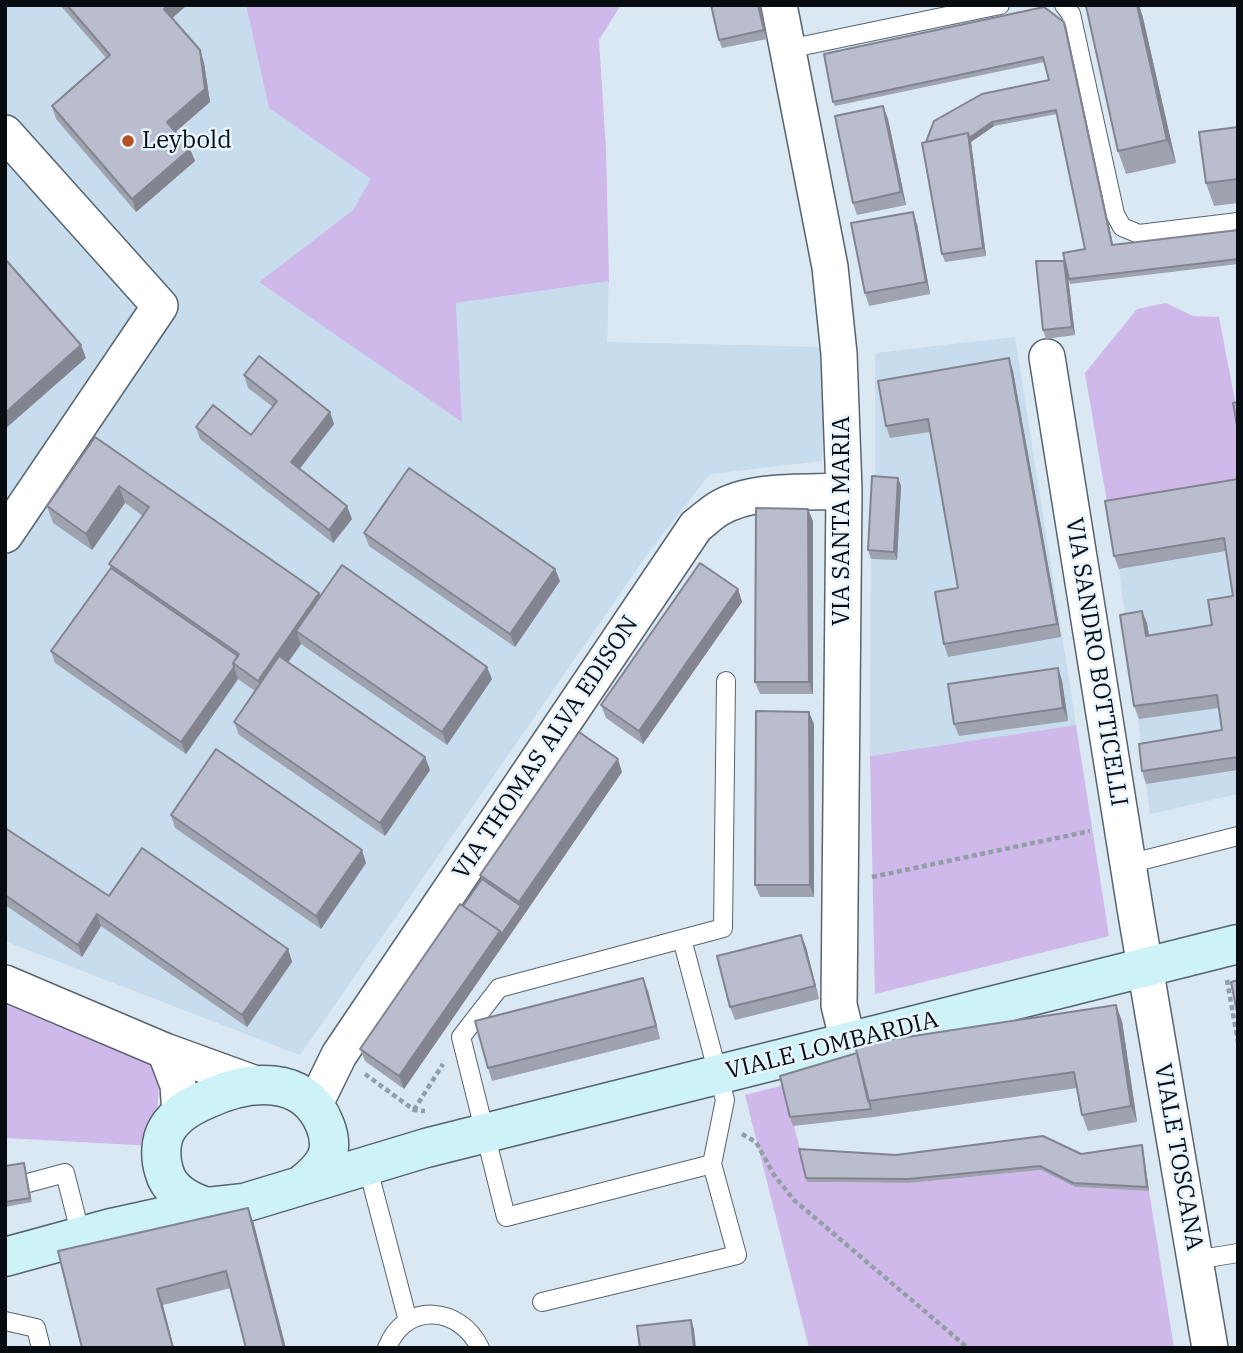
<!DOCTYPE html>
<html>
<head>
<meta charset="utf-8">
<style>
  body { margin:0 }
  #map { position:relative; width:1243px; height:1353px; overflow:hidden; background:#d9e8f3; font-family:"IBM Plex Serif",serif }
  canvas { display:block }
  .frame { position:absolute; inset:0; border:7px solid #070c10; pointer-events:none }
</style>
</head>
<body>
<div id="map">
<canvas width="1243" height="1353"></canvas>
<div class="frame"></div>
</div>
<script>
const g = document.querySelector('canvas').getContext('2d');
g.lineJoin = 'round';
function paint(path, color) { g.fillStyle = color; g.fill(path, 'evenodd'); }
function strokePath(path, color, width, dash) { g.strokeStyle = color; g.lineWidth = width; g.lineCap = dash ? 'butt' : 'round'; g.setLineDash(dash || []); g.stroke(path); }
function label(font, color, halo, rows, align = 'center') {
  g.font = font + ' "IBM Plex Serif",serif'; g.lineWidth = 5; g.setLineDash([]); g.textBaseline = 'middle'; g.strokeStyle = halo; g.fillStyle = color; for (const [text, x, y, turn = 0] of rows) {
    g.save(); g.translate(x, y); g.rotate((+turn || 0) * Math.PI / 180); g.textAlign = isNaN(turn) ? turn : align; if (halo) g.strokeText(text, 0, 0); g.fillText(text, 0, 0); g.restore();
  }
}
const built = new Path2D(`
  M5,5H246L269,108L372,179L353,210L259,282L462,421L456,303L609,281L607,342L826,347L822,461L710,474L651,549L300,1055L5,941Z
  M1015,337L1076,725L870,756L871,559L875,485V353Z
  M1238,492V794L1150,814L1119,569L1109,514Z`);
const green = new Path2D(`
  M246,5H621L599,40L606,149L609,281L456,303L462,422L259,282L353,210L371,179L269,108Z
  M1166,303L1193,316L1219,317L1238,417V492L1109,514L1085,373L1137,309Z
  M1076,725L1109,936L875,994L870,756Z
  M5,990L162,1053L154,1146L5,1138Z
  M784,1085L808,1182L910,1183L1041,1170L1075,1187L1149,1191L1174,1348H809L745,1095Z`);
const path = new Path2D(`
  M872,877L1090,831
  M1227,980L1238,1042
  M365,1074L414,1110L425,1111
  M414,1110L443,1064
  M742,1134L756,1142L774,1175L794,1200L968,1348`);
const lane = new Path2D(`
  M1064,5L1071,14L1115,214L1122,227L1139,234L1238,222
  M788,49L1000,5
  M1128,864L1238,836
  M682,939L725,1100L712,1164L506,1217L461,1037L499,988L723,928L726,681
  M367,1165L408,1321
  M28,1183L65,1173L81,1236
  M1195,1260L1238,1253
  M542,1302L737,1255L712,1164
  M5,1321L36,1328L41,1348
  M387,1348C405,1301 460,1306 480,1348`);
const street = new Path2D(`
  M779,5L830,267L839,354L844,491L839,1005L848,1042
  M5,133L160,306L5,535
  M1047,357L1136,914L1210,1348
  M5,983L165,1051L256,1084
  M165,1051L178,1085L180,1114
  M315,1104L339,1055L696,526C703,521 710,514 718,509C751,488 806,493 844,491`);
const secondary = new Path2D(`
  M207,1207C188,1201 169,1191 164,1171C160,1158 160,1141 167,1129C176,1114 191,1106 205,1100C247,1080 305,1073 325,1125C336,1153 324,1167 303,1184
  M5,1257L111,1228L207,1207L244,1203L426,1148L1238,944`);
const wall = new Path2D(`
  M60,5H187L172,18L200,50L204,63L210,102L176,131L190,149L195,161L136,212L56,119L52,106L107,59Z
  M760,5L767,39L722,48L719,40Z
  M1089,5H1139L1143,18L1176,163L1126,174L1118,151Z
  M1066,26L1113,245L1238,230V264L1070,284L1068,276L1075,335L1046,339L1043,330L1064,261L1085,249L1057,114L994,126L971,142L986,256L945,262L942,254L926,142L1049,80L1044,62L835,106L833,102Z
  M883,106L888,119L906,205L857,215L853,203Z
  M1238,127V203L1214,206L1206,183Z
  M917,224L930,294L869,306L865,293Z
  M1009,358L1013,371L1061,637L948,657L944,644L958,588L930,432L890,438L886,426Z
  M244,375L330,412L334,424L299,469L352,519L333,543L200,439L196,427L251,435L273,407L248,388Z
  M95,437L319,593L320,597L492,679L447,745L301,644L288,662L425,757L430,770L385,836L239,735L234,722L255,691L238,679L186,754L55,663L51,651L111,568L109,564L143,516L125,503L92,550L53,523L47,506Z
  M898,478L901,486L897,560L871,559L868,550Z
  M1238,479V770L1146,784L1142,771L1222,730L1219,708L1139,719L1134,706L1147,623L1149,636L1212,625L1233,596L1226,551L1119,569L1114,556Z
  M813,521V694H760L755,682Z
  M364,533L555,569L560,581L515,647L369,546Z
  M738,589L742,602L643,744L606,718L601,705Z
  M1058,668L1062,681L1068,721L959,736L954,724Z
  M814,724V897H760L755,885Z
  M622,772L404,1089L365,1061L360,1049L482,879L480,875Z
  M171,815L366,863L321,929L175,828Z
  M5,828L109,896L288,949L292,962L247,1027L101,926L82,957L5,905Z
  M806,947L819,999L735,1020L730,1007Z
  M648,991L660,1039L492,1081L488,1068Z
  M1122,1021L1137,1122L1088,1131L1082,1115L1077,1088L874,1117L793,1126L790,1117Z
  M1143,1149L1149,1191L1075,1187L1041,1170L910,1183L807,1182L806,1178L896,1155L1081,1154Z
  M5,1166L25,1167L32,1202L5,1207Z
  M248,1208L254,1224L231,1288L163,1305L82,1348Z`);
const shadedWall = new Path2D(`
  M168,5H187L169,21L164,9Z
  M758,5H760L767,39L764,30Z
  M1137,5H1139L1143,18L1176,163L1167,140Z
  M1064,22L1066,26L1114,249L1112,245Z
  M200,50L204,63L210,102L172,135L167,122Z
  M883,106L888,119L906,205L901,192Z
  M992,122L994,126L971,142L986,256L983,248L968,133Z
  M190,149L195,161L136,212L132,199Z
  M913,212L917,224L930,294L926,282Z
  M1064,261L1067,269L1075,335L1072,327Z
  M81,345L86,358L5,429V413Z
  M1009,358L1013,371L1061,637L1057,624Z
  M330,412L334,424L295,475L291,462Z
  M898,478L901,486L897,560L894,552Z
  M119,486L125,503L92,550L86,534Z
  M347,506L352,519L333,543L329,530Z
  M808,509L813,521V694L809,682Z
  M555,569L560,581L515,647L510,634Z
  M738,589L742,602L643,744L639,731Z
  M319,593L325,609L296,631L301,644L264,697L258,681Z
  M1142,611L1147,623L1151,649L1146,636Z
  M234,667L238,679L186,754L181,742Z
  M487,667L492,679L447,745L442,732Z
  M1058,668L1062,681L1068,721L1063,708Z
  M809,712L814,724V897L810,885Z
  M425,757L430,770L385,836L380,823Z
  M618,759L622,772L524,915L519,902Z
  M362,850L366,863L321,929L316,916Z
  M521,906L524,915L404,1089L399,1076L500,931Z
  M97,914L101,926L82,957L78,945Z
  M801,935L806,947L819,999L815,986Z
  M288,949L292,962L247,1027L242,1015Z
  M643,978L648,991L660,1039L656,1026Z
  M1116,1005L1122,1021L1137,1122L1131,1106Z
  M1142,1145L1143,1149L1149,1191L1147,1187Z
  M248,1208L254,1224L286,1348H284Z
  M157,1289L163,1305L174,1348H173Z
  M691,1320L694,1329L696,1348H694Z`);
const building = new Path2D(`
  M67,5H168L164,9L200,50L205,89L167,122L190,149L132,199L52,106L110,55Z
  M711,5H758L764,30L719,40Z
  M1089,5H1137L1167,140L1118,151L1086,6Z
  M1044,7L1064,22L1112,245L1238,230V259L1069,279L1063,253L1085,249L1056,110L992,122L969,138L968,133L926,142L934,121L982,94L1049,80L1043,57L833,102L824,54Z
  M883,106L901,192L853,203L835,116Z
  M1238,127V179L1206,183L1199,132Z
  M968,133L983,248L942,254L922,143Z
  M913,212L926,282L865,293L851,223Z
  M5,259L81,345L5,413Z
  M1036,261H1064L1072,327L1043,330Z
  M259,356L330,412L291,462L347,506L329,530L196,427L213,405L251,435L277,401L244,375Z
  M1009,358L1057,624L944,644L935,592L958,588L928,419L886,426L878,381Z
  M1238,402V431L1233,403Z
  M95,437L319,593L258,681L233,663L239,654L109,564L149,507L119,486L86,534L47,506Z
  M409,468L555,569L510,634L364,533Z
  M872,476L898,478L894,552L868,550Z
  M1238,479V757L1142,771L1139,744L1222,730L1217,695L1134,706L1120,615L1142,611L1146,636L1212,625L1208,600L1233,596L1224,538L1114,556L1105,501Z
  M756,508L808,509L809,682H755Z
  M700,563L738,589L639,731L601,705Z
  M342,565L487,667L442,732L296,631Z
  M111,568L238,656L233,663L234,667L181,742L51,651Z
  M279,656L425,757L380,823L234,722Z
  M1058,668L1063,708L954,724L948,684Z
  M756,711L809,712L810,885H755Z
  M579,732L618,759L519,902L480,875Z
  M216,749L362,850L316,916L171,815Z
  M5,828L109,896L142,848L288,949L242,1015L97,914L78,945L5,895Z
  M482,879L521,906L501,935L500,931L463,906Z
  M460,904L500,931L399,1076L360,1049Z
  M801,935L815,986L730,1007L717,956Z
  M643,978L656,1026L488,1068L475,1021Z
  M1238,980V1017L1231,982Z
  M1116,1005L1131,1106L1082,1115L1074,1072L868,1101L855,1045Z
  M857,1053L871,1109L790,1117L780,1076Z
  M1043,1136L1081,1154L1142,1145L1147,1187L1073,1183L1040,1166L908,1179L806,1178L799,1149L896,1155Z
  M24,1163L30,1198L5,1202V1166Z
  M248,1208L284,1348H246L226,1271L157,1289L173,1348H82L58,1251Z
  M691,1320L694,1348H640L637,1326Z`);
const markers = [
  [128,141,7,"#b65123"]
];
const poiNames = [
  ["Leybold",142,141]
];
const streetNames = [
  ["VIA SANTA MARIA",842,521,-90],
  ["VIA SANDRO BOTTICELLI",1096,662,81],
  ["VIA THOMAS ALVA EDISON",546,748,-56],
  ["VIALE LOMBARDIA",832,1046,-14],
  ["VIALE TOSCANA",1178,1157,80]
];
paint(built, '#c7dced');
paint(green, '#cfb9ea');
strokePath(lane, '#57646e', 20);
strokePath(street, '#57646e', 38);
strokePath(secondary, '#57646e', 41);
strokePath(path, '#929ea6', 4.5, [5, 3.5]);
strokePath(lane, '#fff', 18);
strokePath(street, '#fff', 35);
strokePath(secondary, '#cdf3f9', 38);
paint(wall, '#9fa3b0');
paint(shadedWall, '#828490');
paint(building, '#b9bdcd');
strokePath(building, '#828490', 2);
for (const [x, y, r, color] of markers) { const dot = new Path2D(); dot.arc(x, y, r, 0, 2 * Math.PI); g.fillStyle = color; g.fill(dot); strokePath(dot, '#e8f4fe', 2.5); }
label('24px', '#070c10', '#e8f4fe', poiNames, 'left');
label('24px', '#070c10', '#e8f4fe', streetNames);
</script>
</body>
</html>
